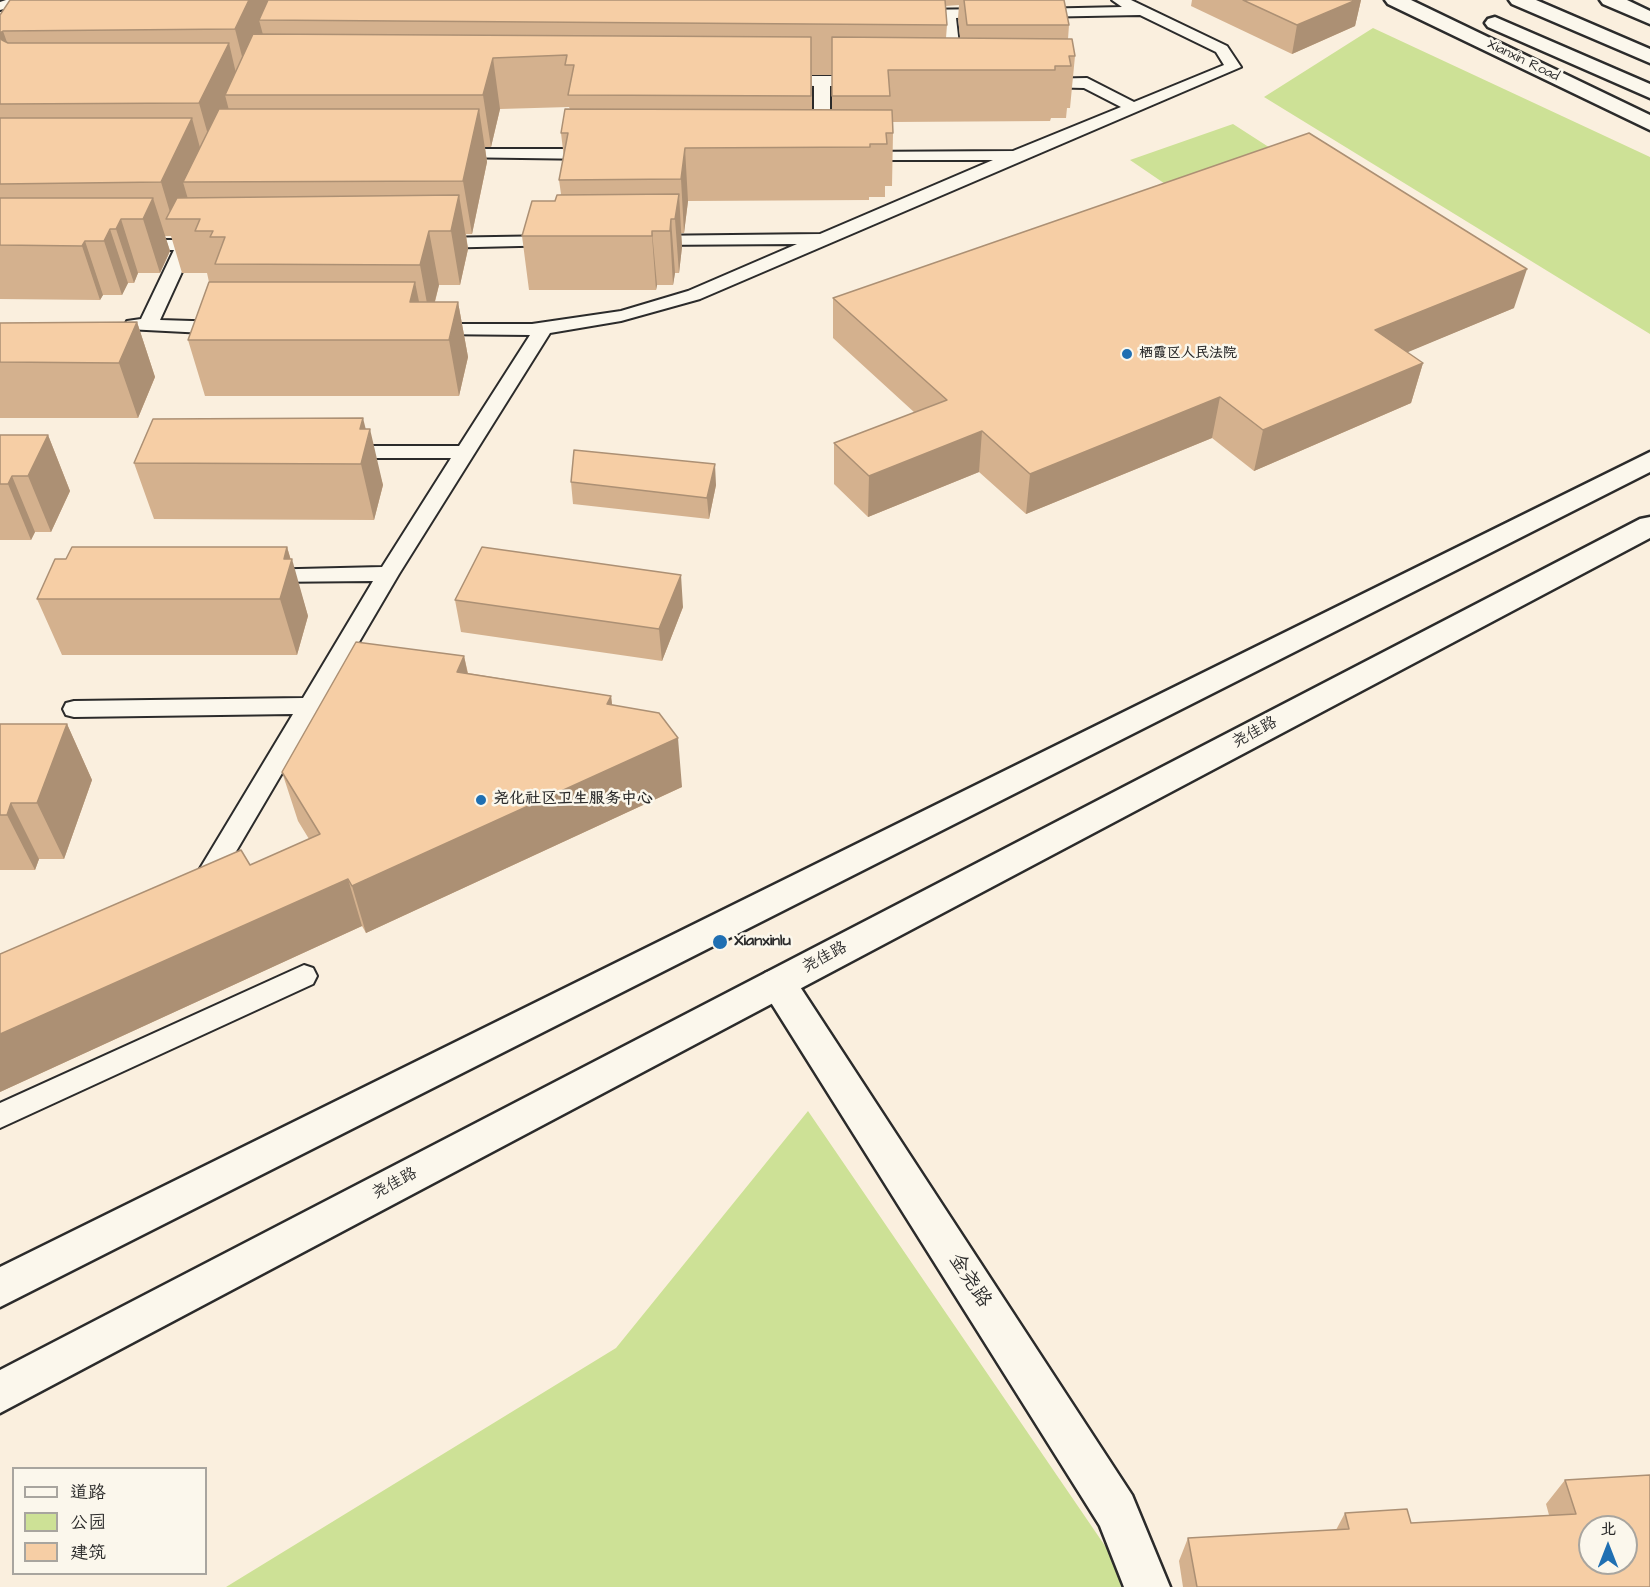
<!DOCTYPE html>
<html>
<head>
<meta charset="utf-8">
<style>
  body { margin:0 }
  #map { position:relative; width:1650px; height:1587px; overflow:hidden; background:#faefde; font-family:"Architects Daughter","LXGW WenKai TC",sans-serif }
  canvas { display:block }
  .legend { position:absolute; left:12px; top:1467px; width:195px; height:108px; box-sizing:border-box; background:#fbf7ec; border:2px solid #a8a59f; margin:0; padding:8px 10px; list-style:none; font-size:18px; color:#2b2b2b }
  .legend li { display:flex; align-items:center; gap:12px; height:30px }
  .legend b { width:30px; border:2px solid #a8a59f }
  .north { position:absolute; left:1578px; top:1515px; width:60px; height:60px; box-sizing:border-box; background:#fbf7ec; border:2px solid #a8a59f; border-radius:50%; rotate:0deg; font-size:16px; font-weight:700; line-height:24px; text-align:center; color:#2b2b2b }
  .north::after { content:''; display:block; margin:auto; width:21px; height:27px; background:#1f6fb2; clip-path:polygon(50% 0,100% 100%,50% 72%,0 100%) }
</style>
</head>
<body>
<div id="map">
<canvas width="1650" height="1587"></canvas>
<ul class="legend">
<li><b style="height:8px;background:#fbf7ec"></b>道路</li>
<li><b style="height:16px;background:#cde196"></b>公园</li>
<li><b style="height:16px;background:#f6cea5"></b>建筑</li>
</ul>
<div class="north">北</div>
</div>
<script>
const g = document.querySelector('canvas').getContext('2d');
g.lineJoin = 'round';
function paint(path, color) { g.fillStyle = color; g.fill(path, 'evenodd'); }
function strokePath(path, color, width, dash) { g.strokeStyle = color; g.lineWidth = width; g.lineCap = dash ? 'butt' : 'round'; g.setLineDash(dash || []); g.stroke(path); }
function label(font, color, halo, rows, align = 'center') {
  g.font = font + ' "Architects Daughter","LXGW WenKai TC",sans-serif'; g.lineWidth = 5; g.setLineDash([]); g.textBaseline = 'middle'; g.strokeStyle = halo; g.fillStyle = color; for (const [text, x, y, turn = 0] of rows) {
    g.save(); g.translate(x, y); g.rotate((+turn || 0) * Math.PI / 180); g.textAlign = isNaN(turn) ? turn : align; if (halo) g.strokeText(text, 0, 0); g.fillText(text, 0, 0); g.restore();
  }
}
const green = new Path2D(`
  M1373,28L1650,157V334L1264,97Z
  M1233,124L1278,153L1174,190L1130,160Z
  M808,1111L1114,1559L1121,1587H226L616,1348Z`);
const lane = new Path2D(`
  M6,0H29L27,3L0,10V2Z
  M1112,0H1131L1227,46L1241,67L700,299L621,321L550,333L399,574L211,894L202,897L193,894L189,887L193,880L293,714L74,717L66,715L63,709L66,703L74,701L303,698L373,581L265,582L257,580L254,575L257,570L382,567L451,458H343L336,456L333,452L336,448L343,446H459L530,335L430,334L421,328L423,324H532L621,311L688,291L797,244L650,245L641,240L644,236L820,234L993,160H860L854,158L852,155L854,152L1013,151L1121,107L1084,88L1041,87L1033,82L1036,79L1087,78L1134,102L1224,65L1216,52L1140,15L1034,17L1027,13L1034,9L1122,7Z
  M990,9L995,10L997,13L995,16L956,18L962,71L954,76L946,71L941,18H914L907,14L914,10Z
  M780,76H865L873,81L865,86H830V142L822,147L814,142V86L775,84L772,81Z
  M455,149H594L602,154L594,159L449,157L447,154L449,151Z
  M191,228L200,233L197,240L214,241L217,245L208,250H192L160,320L224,322L233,328L224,334L127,329L125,325L127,321L141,319L174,250H134L125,245L134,240H179L185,229Z
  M556,236L565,241L562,245L434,248L425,243L434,238Z
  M304,965L313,968L317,976L313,984L0,1128V1103Z`);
const street = new Path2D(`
  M778,968L791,973L1132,1495L1170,1587H1124L1100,1526L765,993L760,983L765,973Z`);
const secondary = new Path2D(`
  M1650,452V472L0,1307V1267Z
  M1650,517V538L0,1413V1370L1640,519Z`);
const primary = new Path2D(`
  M1385,0H1411L1650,115V130L1388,4Z
  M1509,0H1536L1650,49V63L1512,4Z
  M1600,0H1627L1650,11V24L1603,4Z
  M1495,17L1650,84V98L1488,27L1485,23L1488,19Z`);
const wall = new Path2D(`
  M10,0H1064L1069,25L1068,39L1075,56L1070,108H1067L1066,118H1051L1050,121L892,122L893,133L892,186H885V197H869V200L688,201L684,233H681L682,247L679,273H675L673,285H657L656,290H529L522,236L561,194L559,180L564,158L561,133L570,109L569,107L500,109L491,147H485L487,162L472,234H466L468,249L460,285H439L435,302H458L468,357L459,396H205L188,340L209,282L207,273H182L171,236H165L170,251L160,273H138L134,283H128L122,295H103L100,300L0,299V15ZM959,5L958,18L960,38H946L947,25L945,6ZM812,75H832V110H812Z
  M1192,0H1361L1355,26L1292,54L1191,6Z
  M833,298L1514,308L1407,352L1423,363L1411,403L1254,471L1212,438L1026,514L979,472L868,517L834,484V443L915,413L833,338Z
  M137,322L155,377L138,418H0V323Z
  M366,429L383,485L374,520L154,519L134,463Z
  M0,435H48L70,491L51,532H35L31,540H0Z
  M571,482L716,485L709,519L573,504Z
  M287,547L308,616L297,655H62L37,599L66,559Z
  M455,600L683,607L662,661L461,632Z
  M464,656L468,673L611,696L612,705L682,787L366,933L362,926L0,1092V954L250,865L309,839L298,821L282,772Z
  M0,724H67L92,780L64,859H39L35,870H0Z
  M1565,1480L1650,1587H1183L1179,1561L1188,1538L1336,1530L1345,1513L1411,1523L1549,1515L1546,1504Z`);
const shadedWall = new Path2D(`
  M249,0H267L271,20H259L265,42L248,80L235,29Z
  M1356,0H1361L1355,26L1292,54L1297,25Z
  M3,31L21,82L0,38V33Z
  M229,43L241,95H225L231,118L214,156L199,103Z
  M493,58L500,109L491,147L483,95Z
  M479,109L487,162L472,234L463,181Z
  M192,118L206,170L183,182L190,206L172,219L161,182Z
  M685,148L688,201L684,233L681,179Z
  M679,194L682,247L679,273L675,219Z
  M459,195L468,249L460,285L451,231Z
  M153,198L170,251L160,273L143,219Z
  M121,219L138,273L134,283L116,229Z
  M671,219L675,273L673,285L670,231Z
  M110,229L128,283L122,295L104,241Z
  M429,231L439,285L430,320L420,265Z
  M652,231L657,285L656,290L652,236Z
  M85,241L103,295L100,300L82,246Z
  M1527,269L1514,308L1365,370L1375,330Z
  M415,282L426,336L410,302Z
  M458,302L468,357L459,396L449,340Z
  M137,322L155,377L138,418L119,363Z
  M1423,363L1411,403L1254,471L1263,430Z
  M1220,397L1212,438L1026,514L1030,474Z
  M363,418L368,438L370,429L383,485L374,520L361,464L360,429Z
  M982,431L979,472L868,517L869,476Z
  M48,435L70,491L51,532L28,476Z
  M715,464L716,485L709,519L707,498Z
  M12,476L35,532L31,540L8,484Z
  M287,547L291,561L292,559L308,616L297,655L280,599L284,559Z
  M681,575L683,607L662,661L659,629Z
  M464,656L474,704L457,672Z
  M611,696L617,745L607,704Z
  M67,724L92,780L64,859L37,803Z
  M678,738L682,787L366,933L352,886Z
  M11,803L39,859L35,870L7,815Z
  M348,879L362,926L0,1092V1034Z`);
const building = new Path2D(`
  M10,0H249L235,29L3,31L0,33V15Z
  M268,0H945L947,25L259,20Z
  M964,0H1064L1069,25H967Z
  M1243,0H1356L1297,25Z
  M253,34L811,37V96L568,95L574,65H565L567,55L493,58L483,95H225Z
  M0,37L2,40L8,43H229L199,103L0,104Z
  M832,37L1072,39L1075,56H1069L1071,66H1055V70H888L890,96H832Z
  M219,109H479L463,181L183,182Z
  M565,109L892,110L893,133H886L887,144H870V147L685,148L681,179L559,180L568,133H561Z
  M0,118H192L161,182L0,184Z
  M1309,133L1527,269L1375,330L1423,363L1263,430L1220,397L1030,474L982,431L869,476L834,443L947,400L833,298Z
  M679,194L675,219H671L670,231H652V236H522L532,201H555L557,195Z
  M459,195L451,231H429L420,265L215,264L225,237H210L213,231H195L200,219H166L177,198Z
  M0,198H153L143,219H121L116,229H110L104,241H85L82,246L0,245Z
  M209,282H415L410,302H458L449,340H188Z
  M137,322L119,363L0,362V323Z
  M363,418L360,429H370L361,464L134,463L153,419Z
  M0,435H48L28,476H12L8,484H0Z
  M574,450L715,464L707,498L571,482Z
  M72,547H287L284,559H292L280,599H37L55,559H66Z
  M482,547L681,575L659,629L455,600Z
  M356,642L464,656L457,672L611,696L607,704L659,713L678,738L352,886L348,879L0,1034V954L241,850L250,865L320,834L282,772Z
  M0,724H67L37,803H11L7,815H0Z
  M1650,1475V1587H1197L1188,1538L1349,1529L1345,1513L1407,1509L1411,1523L1576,1514L1565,1480ZM1590,1527H1626V1563H1590Z`);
const markers = [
  [1127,354,6,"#1f6fb2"],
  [481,800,6,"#1f6fb2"],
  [720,942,8,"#1f6fb2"]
];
const farStreetnames = [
  ["Xianxin Road",1523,61,26]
];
const farPoinames = [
  ["栖霞区人民法院",1139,354]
];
const streetNames = [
  ["尧佳路",1255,733,-28],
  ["尧佳路",825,958,-28],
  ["尧佳路",395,1184,-28]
];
const poiNames = [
  ["尧化社区卫生服务中心",493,800],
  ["Xianxinlu",734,942]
];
const nearStreetnames = [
  ["金尧路",969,1281,57]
];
paint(green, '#cde196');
strokePath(lane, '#2b2b2b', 4);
strokePath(street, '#2b2b2b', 5);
strokePath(secondary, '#2b2b2b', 5);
strokePath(primary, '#2b2b2b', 5);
paint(lane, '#fbf7ec');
paint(street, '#fbf7ec');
paint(secondary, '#fbf7ec');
paint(primary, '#fbf7ec');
paint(wall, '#d4b18e');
paint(shadedWall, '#ac9074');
paint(building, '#f6cea5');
strokePath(building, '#ac9074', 1.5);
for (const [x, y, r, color] of markers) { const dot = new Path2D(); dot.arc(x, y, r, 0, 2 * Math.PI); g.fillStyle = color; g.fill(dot); strokePath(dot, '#fbf7ec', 2); }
label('14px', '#2b2b2b', '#fbf7ec', farStreetnames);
label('bold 14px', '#2b2b2b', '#fbf7ec', farPoinames, 'left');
label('16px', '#2b2b2b', '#fbf7ec', streetNames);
label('bold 16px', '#2b2b2b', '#fbf7ec', poiNames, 'left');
label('20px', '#2b2b2b', '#fbf7ec', nearStreetnames);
</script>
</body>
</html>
